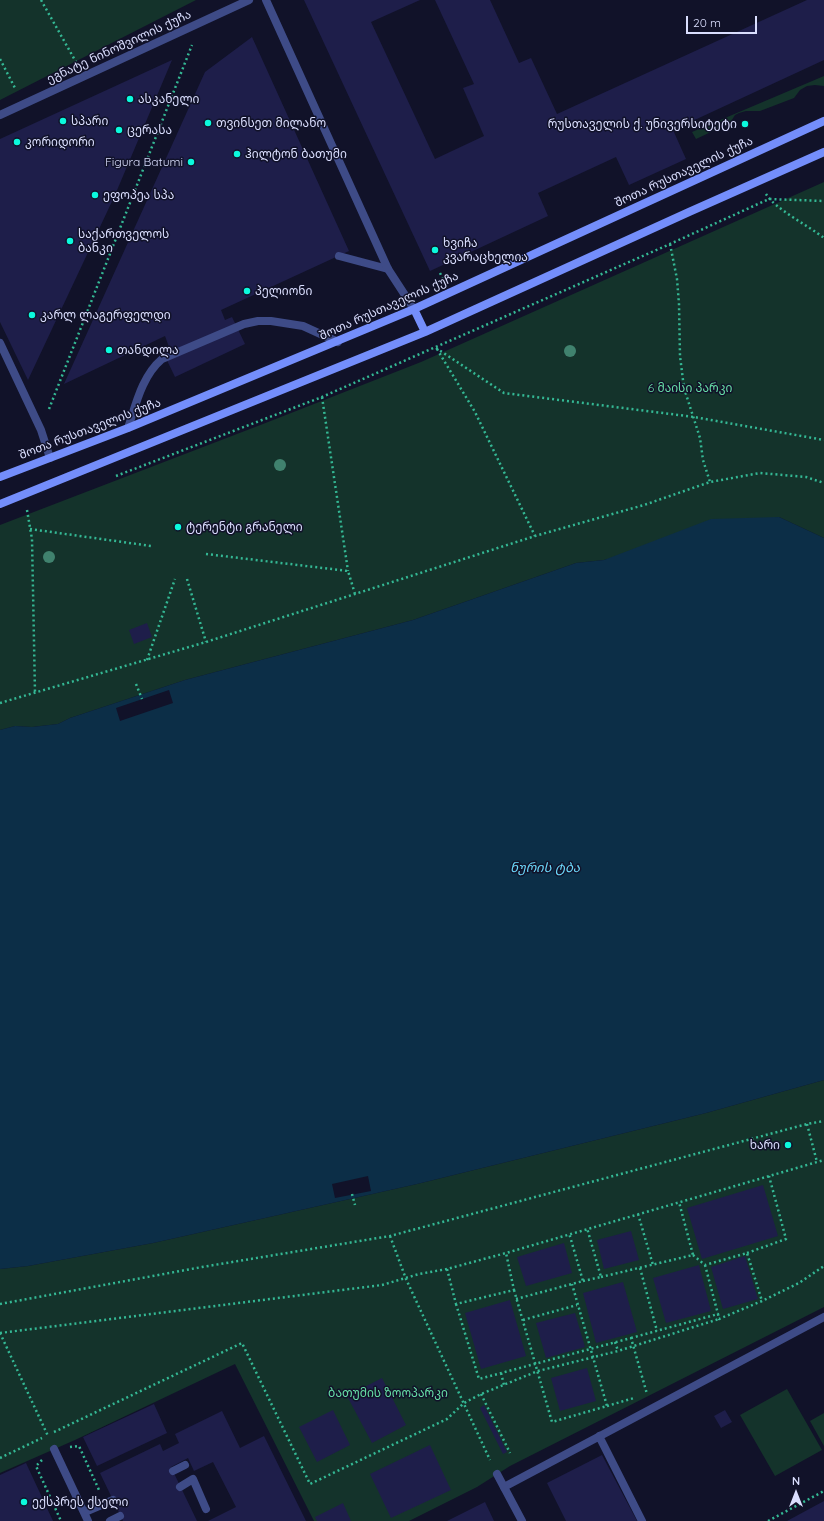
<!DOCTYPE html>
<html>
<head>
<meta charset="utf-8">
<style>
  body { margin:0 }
  #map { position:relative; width:824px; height:1521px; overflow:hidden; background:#111229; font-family:Quicksand,sans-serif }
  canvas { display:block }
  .north { position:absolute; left:776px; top:1473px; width:40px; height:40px; -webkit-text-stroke:3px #111229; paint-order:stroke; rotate:0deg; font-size:11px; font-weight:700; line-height:16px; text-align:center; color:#dadefe }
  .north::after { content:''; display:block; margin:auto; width:14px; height:18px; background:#dadefe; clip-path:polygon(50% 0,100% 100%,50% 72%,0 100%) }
  .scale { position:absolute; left:686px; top:16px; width:71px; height:18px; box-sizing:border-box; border:2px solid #dadefe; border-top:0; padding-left:5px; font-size:12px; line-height:14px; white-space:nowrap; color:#dadefe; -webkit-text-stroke:3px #111229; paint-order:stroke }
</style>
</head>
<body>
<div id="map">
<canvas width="824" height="1521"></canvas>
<div class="north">N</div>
<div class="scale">20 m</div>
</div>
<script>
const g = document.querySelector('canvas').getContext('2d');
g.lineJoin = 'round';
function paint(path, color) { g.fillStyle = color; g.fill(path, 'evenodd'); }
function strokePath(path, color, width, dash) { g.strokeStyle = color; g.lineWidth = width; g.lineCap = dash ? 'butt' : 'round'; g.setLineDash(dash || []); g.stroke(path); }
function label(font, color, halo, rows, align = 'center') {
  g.font = font + ' Quicksand,"Noto Sans Georgian",sans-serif'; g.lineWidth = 3; g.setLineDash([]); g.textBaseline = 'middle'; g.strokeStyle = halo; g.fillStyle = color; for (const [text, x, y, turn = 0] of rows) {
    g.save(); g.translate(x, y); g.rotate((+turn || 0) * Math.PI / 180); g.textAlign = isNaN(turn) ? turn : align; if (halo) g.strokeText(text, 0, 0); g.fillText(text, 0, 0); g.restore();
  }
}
const green = new Path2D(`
  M0,0H196L0,100Z
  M824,76V86L815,85L807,86L800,90L794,98L760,111H746L739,113L735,115L730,123L696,139L692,132Z
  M824,182V538L779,517L604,560L576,563L413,620L185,680L70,718L58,724L32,727L15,726L0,730V525L263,424L421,362Z
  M824,1080V1307L510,1466L477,1487L409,1521H314L235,1364L75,1440L0,1473V1269L28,1266L153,1243L417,1184L706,1113Z
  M787,1389L822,1450L775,1476L740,1415Z
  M824,1413V1446L810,1421Z`);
const water = new Path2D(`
  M779,517L824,538V1080L706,1113L417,1184L153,1243L28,1266L0,1269V730L15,726L32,727L58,724L70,718L185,680L413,620L576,563L604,560L711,519Z`);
const pier = new Path2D(`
  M169,690L173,703L120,721L116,708Z
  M368,1176L371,1191L335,1198L332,1184Z`);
const building = new Path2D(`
  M304,0H420L371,22L435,159L484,136L463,88L474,84L435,0H490L519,63L531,58L557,114L807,0H824V60L673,130L686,159L629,185L616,157L538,193L548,216L430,271Z
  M252,37L349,251L221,310L225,320L232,317L245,344L175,377L162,350L169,347L165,336L64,384L205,72Z
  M172,60L115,195L28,380L0,322V139Z
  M147,623L152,637L134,644L129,630Z
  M763,1185L778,1236L702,1259L687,1208Z
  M631,1231L639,1260L604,1269L597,1240Z
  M564,1243L572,1273L526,1286L517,1257Z
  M745,1256L758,1299L723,1309L711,1267Z
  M699,1265L711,1311L666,1323L653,1278Z
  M623,1282L637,1332L596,1343L583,1293Z
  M510,1300L526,1356L481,1369L465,1313Z
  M575,1313L585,1347L546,1358L536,1323Z
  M587,1368L596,1401L560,1411L551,1378Z
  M382,1378L406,1425L372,1443L347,1396Z
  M154,1404L167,1433L97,1466L83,1437Z
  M484,1405L507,1452L503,1454L480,1408Z
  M333,1410L350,1445L317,1462L299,1427Z
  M725,1410L732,1422L721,1428L714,1416Z
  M222,1411L240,1448L264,1436L306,1521H208L236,1507L213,1462L194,1471L188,1458L171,1467L197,1521H123L100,1473L160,1444L163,1451L179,1443L175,1434Z
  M430,1445L451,1490L391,1518L370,1474Z
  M602,1455L637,1521H566L547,1483Z
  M26,1463L53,1521H0V1475Z
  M824,1501V1521H787Z
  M485,1502L494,1521H447Z
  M343,1503L351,1521H317L315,1517Z`);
const path = new Path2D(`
  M41,0L76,62
  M0,59L16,90
  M766,194C775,209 809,226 824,238
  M670,244L677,279L679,304L680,356L684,388L700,438L703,460L710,482
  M440,273L443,279
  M436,348L504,393L694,417L824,440
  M437,349L475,412L535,536
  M322,397L348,571
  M49,409L192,45
  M116,476L322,397L670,244L769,199L824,201
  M27,510L32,539L35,693
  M30,529L151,546
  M206,554L348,571L355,594
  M187,579L206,642
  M147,660L175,579
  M136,684L142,699
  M0,703L206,642L535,536L644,505L710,482L760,473L806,477L824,483
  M807,1124L817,1162
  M352,1194L355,1205
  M638,1214L653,1265
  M390,1236L406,1279L490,1460
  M747,1253L786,1239L769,1176
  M693,1255L705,1265L747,1253L762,1301
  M705,1265L718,1314
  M640,1268L657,1331
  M447,1269L456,1304L514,1290L506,1253
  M601,1277L693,1255L679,1202
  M583,1281L601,1277L587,1228
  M514,1290L552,1422L607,1406L572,1284
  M516,1299L583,1281L569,1233
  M0,1304L202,1267L390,1236L807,1124L824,1121
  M456,1304L479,1379L631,1338L647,1394
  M523,1320L577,1305
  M0,1333L382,1285L419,1274L447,1269L506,1253L824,1160
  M0,1333L48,1436
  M631,1338L718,1314L719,1319L762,1301L799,1283L824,1266
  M615,1342L618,1351
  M501,1373L504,1385
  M481,1394L510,1453
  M607,1406L634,1398
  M54,1432L242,1343L310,1484L447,1419L464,1403L481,1394L538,1371L618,1351L719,1319
  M70,1447L79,1446L99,1490
  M0,1458L42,1438
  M42,1460L36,1466L61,1521
  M768,1521L824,1491`);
const lane = new Path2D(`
  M0,115L249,0
  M339,256L388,269
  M0,343L41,430L50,458
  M128,428C136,404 142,376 162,359L244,324L258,321H271L303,326L338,342
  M599,1436L642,1521
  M173,1471L185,1465
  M180,1487L193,1479L206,1509
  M504,1487L824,1317
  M85,1512L113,1500
  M110,1521L120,1516`);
const street = new Path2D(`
  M266,0L388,269L414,309
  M54,1449L88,1521
  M497,1474L522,1521`);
const secondary = new Path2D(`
  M414,309L425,332
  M0,477L128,428L414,309L824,121
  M0,504L425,332L689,212L824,152`);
const trees = [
  [570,351],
  [280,465],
  [49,557]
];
const markers = [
  [130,99,4,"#0bf9dd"],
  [63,121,4,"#0bf9dd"],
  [208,123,4,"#0bf9dd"],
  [745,124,4,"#0bf9dd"],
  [119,130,4,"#0bf9dd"],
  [17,142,4,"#0bf9dd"],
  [237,154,4,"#0bf9dd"],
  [191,162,4,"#0bf9dd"],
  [95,195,4,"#0bf9dd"],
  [70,241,4,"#0bf9dd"],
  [435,250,4,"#0bf9dd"],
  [247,291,4,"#0bf9dd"],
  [32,315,4,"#0bf9dd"],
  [109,350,4,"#0bf9dd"],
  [178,527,4,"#0bf9dd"],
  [788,1145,4,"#0bf9dd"],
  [24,1502,4,"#0bf9dd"]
];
const streetNames = [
  ["ეგნატე ნინოშვილის ქუჩა",119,47,-25],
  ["შოთა რუსთაველის ქუჩა",684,172,-25],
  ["შოთა რუსთაველის ქუჩა",389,306,-24],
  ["შოთა რუსთაველის ქუჩა",90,429,-21]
];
const poiNames = [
  ["ასკანელი",138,99],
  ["სპარი",71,121],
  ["თვინსეთ მილანო",216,123],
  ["რუსთაველის ქ. უნივერსიტეტი",737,124,"right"],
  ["ცერასა",127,130],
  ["კორიდორი",25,142],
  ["ჰილტონ ბათუმი",245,154],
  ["Figura Batumi",183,162,"right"],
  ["ეფოპეა სპა",103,195],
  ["საქართველოს",78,234],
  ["ბანკი",78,248],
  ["ხვიჩა",443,243],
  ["კვარაცხელია",443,257],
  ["პელიონი",255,291],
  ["კარლ ლაგერფელდი",40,315],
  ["თანდილა",117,350],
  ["ტერენტი გრანელი",186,527],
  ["ხარი",780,1145,"right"],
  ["ექსპრეს ქსელი",32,1502]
];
const parkNames = [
  ["6 მაისი პარკი",690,388],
  ["ბათუმის ზოოპარკი",388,1393]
];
const waterNames = [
  ["ნურის ტბა",545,868]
];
paint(green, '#14332b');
paint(water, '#0c2e47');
paint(pier, '#111229');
paint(building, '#1e1e4a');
strokePath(path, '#34b894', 2.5, [2, 3]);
strokePath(lane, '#3e4b87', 8);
strokePath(street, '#3e4b87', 8);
strokePath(secondary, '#748efb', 8);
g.fillStyle = '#40826e';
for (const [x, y] of trees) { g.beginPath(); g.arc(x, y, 6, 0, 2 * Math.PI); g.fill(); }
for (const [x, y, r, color] of markers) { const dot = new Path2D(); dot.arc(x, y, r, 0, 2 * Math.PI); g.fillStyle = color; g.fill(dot); strokePath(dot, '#111229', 1.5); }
label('12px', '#dadefe', '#111229', streetNames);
label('12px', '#dadefe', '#111229', poiNames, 'left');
label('12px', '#66dea6', '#111229', parkNames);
label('italic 13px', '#6bd8fb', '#111229', waterNames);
</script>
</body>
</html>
